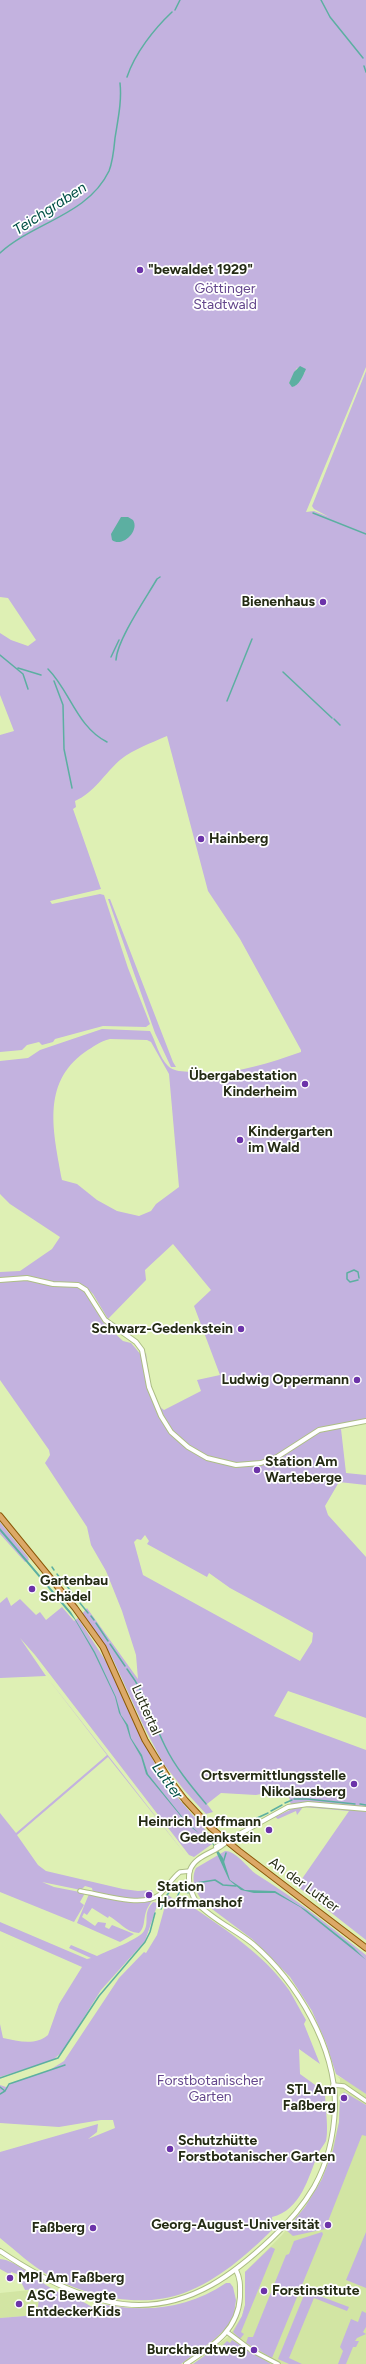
<!DOCTYPE html>
<html>
<head>
<meta charset="utf-8">
<style>
  body { margin:0 }
  canvas { display:block; background:#def0b4 }
</style>
</head>
<body>
<canvas width="366" height="2364"></canvas>
<script>
const g = document.querySelector('canvas').getContext('2d');
g.lineJoin = 'round';
function paint(path, color) { g.fillStyle = color; g.fill(path, 'evenodd'); }
function strokePath(path, color, width, dash) { g.strokeStyle = color; g.lineWidth = width; g.lineCap = dash ? 'butt' : 'round'; g.setLineDash(dash || []); g.stroke(path); }
function label(font, color, halo, rows, align = 'center') {
  g.font = font + ' Figtree,sans-serif'; g.lineWidth = 3.5; g.setLineDash([]); g.textBaseline = 'middle'; g.strokeStyle = halo; g.fillStyle = color; for (const [text, x, y, turn = 0] of rows) {
    g.save(); g.translate(x, y); g.rotate((+turn || 0) * Math.PI / 180); g.textAlign = isNaN(turn) ? turn : align; if (halo) g.strokeText(text, 0, 0); g.fillText(text, 0, 0); g.restore();
  }
}
const built = new Path2D(`
  M337,2076L352,2083L366,2094V2364H193L228,2337L233,2330L242,2316L245,2305V2272L282,2235L316,2193L329,2161L339,2122L340,2079Z
  M40,2289L37,2315L0,2318V2293Z`);
const green = new Path2D(`
  M0,0H366V367L306,512L314,511L329,517L314,509L312,506L366,371V1423L341,1429L346,1473L366,1475V1485L339,1482L325,1506L328,1515L366,1557V1718L288,1691L274,1716L366,1750V1940L297,1886L349,1811L303,1807L297,1815L296,1811L278,1819L275,1817L292,1809L287,1789L256,1795L221,1793L207,1804L213,1812L206,1814L184,1790L163,1763L144,1727L111,1655L82,1614L87,1608L138,1679L136,1655L122,1611L106,1571L91,1545L87,1527L45,1463L50,1455L49,1450L0,1380V1282L28,1280L53,1286H75L83,1290L104,1323L123,1341L131,1343L142,1356L146,1353C148,1367 151,1402 164,1410L201,1391L197,1380L220,1375L194,1306L211,1290L173,1244L145,1270L146,1280L108,1319L93,1294L87,1288L79,1283L54,1282L30,1276L0,1278V1272L20,1271L52,1249L60,1237L10,1204L0,1194V1061L28,1058L40,1050L102,1029L150,1031C156,1042 159,1057 168,1066C174,1072 183,1071 191,1072C230,1076 264,1065 301,1052V1050L240,939L208,891L167,736C151,743 134,749 120,760C105,773 94,793 75,801L76,807L73,809L101,889L50,901L52,904L100,894L104,895L128,968L150,1024L146,1027L103,1026L55,1039L53,1042L42,1045L39,1042L27,1045L22,1050L0,1052V735L14,731L0,695V633L11,640L28,646L36,640L8,598L0,597ZM297,368L305,372L295,386L289,383ZM110,1039L147,1040L151,1042L169,1074L179,1187L156,1204L151,1211L139,1216L117,1211L97,1200L77,1184L62,1180C54,1134 40,1084 85,1052C93,1047 100,1041 110,1039ZM145,1535L149,1541L147,1544L207,1577L209,1573L230,1588L313,1633L312,1642L300,1661L143,1575L134,1542L137,1539L141,1540Z
  M108,899H110L173,1062L176,1067H171L155,1033Z
  M0,1522L28,1557L29,1560L25,1562L0,1534Z
  M7,1597L11,1606L20,1599L36,1615L40,1612L46,1620L62,1607L74,1621L78,1618L107,1663L138,1732L159,1771L179,1799L214,1840L212,1844L194,1857L189,1855L35,1655L20,1638L46,1676L189,1859L108,1757L17,1835L38,1865L46,1871L123,1889L138,1891L152,1890L154,1896C135,1903 112,1896 93,1893L92,1888L85,1886L81,1890L42,1882L54,1887L85,1893L80,1902L84,1905L74,1922L0,1892V1813L16,1833L107,1755L46,1676L0,1678V1603Z
  M225,1851C235,1850 248,1868 256,1874C295,1898 330,1926 366,1955V2094L336,2074L326,2043L312,2011L290,1977L252,1939L204,1903C196,1893 190,1880 196,1868Z
  M89,1894L122,1899H154C140,1913 148,1925 139,1933C125,1932 119,1921 109,1916L108,1918L92,1908L87,1915L84,1913L82,1917L95,1926L98,1922L106,1923L105,1927L109,1929L112,1925L134,1934L120,1942L77,1923Z
  M168,1895L185,1907L187,1903L194,1908C228,1931 265,1956 289,1990C295,2000 300,2010 306,2020L304,2024L320,2064L299,2049L300,2074L325,2092C325,2104 329,2130 326,2141C324,2145 320,2149 318,2154C308,2178 301,2210 272,2217L273,2229C248,2254 217,2281 184,2293C141,2309 87,2297 48,2275C32,2266 15,2250 0,2238V2152L98,2124L97,2132L88,2139L115,2128L113,2120H101L59,2127L0,2123V2085L6,2087L14,2082L48,2071L64,2061L119,1978L144,1952L146,1953L157,1935Z
  M153,1902L158,1903L145,1941L101,1990L63,2051L53,2060L0,2077V2024L3,2038C18,2041 35,2046 48,2035L59,2004L82,1967L0,1931V1922L87,1959L91,1958L69,1948L71,1945L97,1956C107,1951 140,1939 144,1931C150,1921 142,1914 153,1902Z
  M344,2092L366,2105V2136L362,2135L325,2229L293,2236L286,2230L305,2207L322,2179L333,2150L339,2122L340,2098Z
  M322,2232L323,2234L272,2358L246,2343L248,2337H253L286,2255L289,2254L294,2241Z
  M366,2232V2288L346,2280Z
  M271,2247L275,2249L241,2332L244,2334L240,2339L233,2332L242,2316L245,2305V2272Z
  M0,2259C17,2260 40,2283 56,2291C69,2297 83,2300 95,2309L97,2303C143,2313 186,2310 226,2283H230L233,2287L236,2300L234,2314L230,2324L215,2339L181,2364H0V2318L37,2315L40,2289L25,2290L17,2274L11,2272V2275L0,2269Z
  M309,2292L349,2307L347,2311L314,2298L289,2358L302,2364H289L278,2359L304,2295Z
  M362,2311L366,2313V2327L363,2332L366,2334L357,2338L355,2341H359L356,2347H353L346,2364H338L343,2351L340,2347L351,2319L358,2322Z
  M232,2340L271,2364H193L214,2349L217,2351L227,2341L230,2343Z`);
const water = new Path2D(`
  M300,366L306,369C303,376 299,386 292,387L289,383L294,372Z
  M121,517H128L133,520C140,531 122,548 112,540L111,534Z
  M0,1528L71,1612L95,1652L116,1697L121,1715L128,1725L131,1738L142,1755L148,1774L184,1819L202,1836L211,1840L223,1858L230,1880L245,1890L275,1891L306,1910L354,1948L366,1960L300,1907L275,1893H254L241,1890L229,1880L212,1843L188,1825L146,1774L141,1757L130,1738L126,1725L119,1713L115,1697L94,1653L75,1620L0,1531Z`);
const stream = new Path2D(`
  M321,0L330,17L363,58
  M175,10L180,0
  M364,66L366,72
  M127,77C135,53 154,29 172,12
  M0,253C34,222 88,215 109,171C113,161 114,149 115,138C118,119 122,101 120,83
  M313,513L366,534
  M0,655L23,674L28,689
  M111,657L119,640
  M116,660C117,640 146,598 157,579L160,577
  M18,668L41,675
  M48,669C70,691 77,727 107,742
  M283,672L332,718
  M54,681L63,705L64,749L72,788
  M227,701L252,639
  M334,719L340,725
  M358,1280L350,1282L347,1279V1273L354,1270L358,1272L359,1278
  M52,1567L54,1570
  M57,1574L63,1582
  M66,1585L70,1590
  M72,1593L88,1613
  M91,1616L94,1620
  M96,1623L108,1641
  M110,1644L125,1666
  M127,1669C147,1695 151,1718 165,1746C175,1767 191,1786 206,1804
  M294,1799H307L355,1804
  M285,1803L292,1800
  M360,1804L366,1805
  M271,1811L282,1805
  M257,1818L268,1813
  M223,1863L226,1853
  M196,1883L215,1880L223,1885L236,1886
  M185,1886L188,1893
  M174,1904L182,1886
  M161,1909L165,1898L172,1888L186,1885
  M0,2078L58,2058L99,1996L145,1942L150,1932L155,1913
  M0,2087L5,2091L0,2094
  M5,2091L9,2084L65,2065`);
const minor = new Path2D(`
  M80,1891C100,1894 142,1908 159,1895C167,1888 172,1878 180,1872L190,1871
  M333,2085L344,2086L366,2101
  M227,2332L251,2350L278,2364`);
const tertiary = new Path2D(`
  M0,1280L27,1278L53,1284L78,1285L86,1290L105,1320L136,1342L142,1350L149,1387L161,1416L171,1432L188,1447L207,1458L236,1465L261,1463L277,1457L319,1430L366,1421
  M216,1847L288,1807L308,1804L366,1809
  M0,2251C40,2278 90,2305 139,2305C193,2305 234,2274 271,2239C287,2224 303,2206 314,2187C328,2162 334,2135 335,2107C336,2047 297,1982 253,1944C236,1930 213,1920 198,1904C191,1895 187,1881 190,1870C196,1854 217,1853 227,1841
  M186,2364C212,2346 238,2331 240,2297C240,2287 241,2280 236,2270`);
const primary = new Path2D(`
  M0,1516L75,1608L103,1647L145,1740L167,1776L185,1800L211,1828L239,1851L366,1948`);
const markers = [
  [140,270,4,"#6c33a9"],
  [323,602,4,"#6c33a9"],
  [201,839,4,"#6c33a9"],
  [305,1084,4,"#6c33a9"],
  [240,1140,4,"#6c33a9"],
  [241,1329,4,"#6c33a9"],
  [357,1380,4,"#6c33a9"],
  [257,1470,4,"#6c33a9"],
  [32,1589,4,"#6c33a9"],
  [354,1784,4,"#6c33a9"],
  [269,1830,4,"#6c33a9"],
  [149,1895,4,"#6c33a9"],
  [344,2098,4,"#6c33a9"],
  [170,2149,4,"#6c33a9"],
  [328,2225,4,"#6c33a9"],
  [93,2228,4,"#6c33a9"],
  [10,2278,4,"#6c33a9"],
  [264,2291,4,"#6c33a9"],
  [19,2304,4,"#6c33a9"],
  [254,2350,4,"#6c33a9"]
];
const poiNames = [
  ["\"bewaldet 1929\"",148,270],
  ["Bienenhaus",315,602,"right"],
  ["Hainberg",209,839],
  ["Übergabestation",297,1076,"right"],
  ["Kinderheim",297,1092,"right"],
  ["Kindergarten",248,1132],
  ["im Wald",248,1148],
  ["Schwarz-Gedenkstein",233,1329,"right"],
  ["Ludwig Oppermann",349,1380,"right"],
  ["Station Am",265,1462],
  ["Warteberge",265,1478],
  ["Gartenbau",40,1581],
  ["Schädel",40,1597],
  ["Ortsvermittlungsstelle",346,1776,"right"],
  ["Nikolausberg",346,1792,"right"],
  ["Heinrich Hoffmann",261,1822,"right"],
  ["Gedenkstein",261,1838,"right"],
  ["Station",157,1887],
  ["Hoffmanshof",157,1903],
  ["STL Am",336,2090,"right"],
  ["Faßberg",336,2106,"right"],
  ["Schutzhütte",178,2141],
  ["Forstbotanischer Garten",178,2157],
  ["Georg-August-Universität",320,2225,"right"],
  ["Faßberg",85,2228,"right"],
  ["MPI Am Faßberg",18,2278],
  ["Forstinstitute",272,2291],
  ["ASC Bewegte",27,2296],
  ["EntdeckerKids",27,2312],
  ["Burckhardtweg",246,2350,"right"]
];
const parkNames = [
  ["Göttinger",225,289],
  ["Stadtwald",225,305],
  ["Forstbotanischer",210,2081],
  ["Garten",210,2097]
];
const streetNames = [
  ["Luttertal",146,1710,66],
  ["An der Lutter",304,1885,36]
];
const waterNames = [
  ["Teichgraben",50,209,-33],
  ["Lutter",167,1781,54]
];
paint(built, '#d2e5a3');
paint(green, '#c3b2df');
paint(water, '#5cafa1');
strokePath(stream, '#5cafa1', 1.5);
strokePath(minor, '#adbe85', 5.5);
strokePath(tertiary, '#adbe85', 6);
strokePath(primary, '#8c5808', 7);
strokePath(minor, '#fff', 3.5);
strokePath(tertiary, '#fff', 4);
strokePath(primary, '#dca967', 5);
for (const [x, y, r, color] of markers) { const dot = new Path2D(); dot.arc(x, y, r, 0, 2 * Math.PI); g.fillStyle = color; g.fill(dot); strokePath(dot, '#fff', 1.5); }
label('bold 14px', '#242b14', '#fff', poiNames, 'left');
label('14px', '#64468c', '#fff', parkNames);
label('14px', '#242b14', '#fff', streetNames);
label('italic 15px', '#004f45', '#fff', waterNames);
</script>
</body>
</html>
